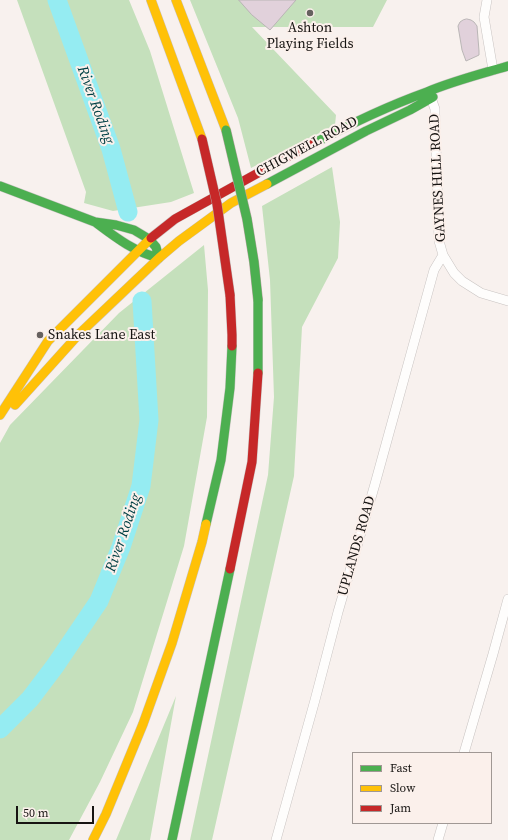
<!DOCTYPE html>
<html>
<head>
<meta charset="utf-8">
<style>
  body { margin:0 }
  #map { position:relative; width:508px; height:840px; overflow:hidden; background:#f8f1ee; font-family:"Source Serif 4",serif }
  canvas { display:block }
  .legend { position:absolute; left:352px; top:752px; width:140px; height:72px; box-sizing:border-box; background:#fbf0eb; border:1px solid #a09894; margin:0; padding:5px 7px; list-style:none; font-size:12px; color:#171412 }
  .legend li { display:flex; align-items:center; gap:8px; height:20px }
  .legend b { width:20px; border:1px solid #a09894 }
  .scale { position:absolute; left:16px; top:806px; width:78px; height:18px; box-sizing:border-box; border:2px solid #171412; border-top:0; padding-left:5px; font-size:12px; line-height:14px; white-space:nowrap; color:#171412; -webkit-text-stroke:3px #fbf0eb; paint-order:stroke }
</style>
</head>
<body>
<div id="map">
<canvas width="508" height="840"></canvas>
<ul class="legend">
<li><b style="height:5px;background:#4caf50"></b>Fast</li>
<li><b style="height:5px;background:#ffc107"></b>Slow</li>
<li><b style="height:5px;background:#c62828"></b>Jam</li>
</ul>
<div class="scale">50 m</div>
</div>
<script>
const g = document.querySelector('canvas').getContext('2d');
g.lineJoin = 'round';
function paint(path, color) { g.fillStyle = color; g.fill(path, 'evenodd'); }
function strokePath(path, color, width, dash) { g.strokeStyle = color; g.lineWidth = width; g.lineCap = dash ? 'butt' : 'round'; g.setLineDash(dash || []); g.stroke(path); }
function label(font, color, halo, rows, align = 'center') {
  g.font = font + ' "Source Serif 4",serif'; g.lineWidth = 4; g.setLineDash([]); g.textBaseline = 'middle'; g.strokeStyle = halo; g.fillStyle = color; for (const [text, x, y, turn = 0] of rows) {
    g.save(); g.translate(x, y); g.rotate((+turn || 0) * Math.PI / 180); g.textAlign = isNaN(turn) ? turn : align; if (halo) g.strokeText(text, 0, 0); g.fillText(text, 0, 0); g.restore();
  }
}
const green = new Path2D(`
  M17,0H129L150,51L194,193L171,202L113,211L84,203L86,192Z
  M190,0H387L373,27H252L336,115L335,125L251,168L238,118Z
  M332,167L340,222L338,258L302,327L294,476L212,840H190L268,475L274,397L270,280L262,206Z
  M204,245L208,290L207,417L184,546L133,712L100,782L69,840H0V443L10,425L119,313Z
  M176,696L150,840H116Z`);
const river = new Path2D(`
  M57,0L111,149L128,212
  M0,729L30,699L55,666L99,601L121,547L141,486L149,420L142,301`);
const building = new Path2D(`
  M239,0H296L270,30L252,15Z
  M467,19L471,20L474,22L477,26L479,51V55L477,56L466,61L462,50L458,26L460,22L463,20Z`);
const street = new Path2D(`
  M487,0L484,17L493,70
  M430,95L435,109V114L439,241L443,255L454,273L462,281L481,293L508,301
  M464,753L493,654L508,599
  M276,840L315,700L338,612L375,484L434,270L443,255
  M438,840L443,823`);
const fast = new Path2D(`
  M313,144C350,124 388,106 427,92C453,81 481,74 508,66
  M267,184L366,131L410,110L433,97
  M0,186L95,222L116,225L134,230L149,239L156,247L159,258C134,252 115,237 95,222
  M258,373V300
  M206,524L221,460L230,388L232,346
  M172,840L230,569`);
const slow = new Path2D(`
  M151,0L202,139
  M176,0L226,130
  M15,405L79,334L159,258L179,241L231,203L267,184
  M0,415L48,341L151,238
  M93,840L106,814L143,724L172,643L202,542L206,524`);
const jam = new Path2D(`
  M151,238L175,219L285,158L313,144
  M230,295L232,335V346
  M230,569L252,462L258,373`);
const fastBridge = new Path2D(`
  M226,130L247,219L254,262L258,300`);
const jamBridge = new Path2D(`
  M202,139L217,204L230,295`);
const markers = [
  [310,13,4,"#66615f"],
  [40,335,4,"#66615f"]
];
const poiNames = [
  ["Ashton",310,28],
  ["Playing Fields",310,44],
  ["Snakes Lane East",48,335,"left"]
];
const streetNames = [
  ["CHIGWELL ROAD",307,147,-28],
  ["GAYNES HILL ROAD",438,178,-93],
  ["UPLANDS ROAD",357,546,-74]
];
const waterNames = [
  ["River Roding",95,105,70],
  ["River Roding",124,533,-71]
];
paint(green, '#c5e0bc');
strokePath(river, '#95ecf2', 19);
paint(building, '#e1d1db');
strokePath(building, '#b9b5b5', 1);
strokePath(street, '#c8c3c1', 10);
strokePath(fast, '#c8c3c1', 10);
strokePath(slow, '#c8c3c1', 10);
strokePath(jam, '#c8c3c1', 10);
strokePath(street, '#fefdfc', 9);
strokePath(fast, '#4caf50', 9);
strokePath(slow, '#ffc107', 9);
strokePath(jam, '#c62828', 9);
strokePath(fastBridge, '#b8a6a4', 10, []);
strokePath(jamBridge, '#b8a6a4', 10, []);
strokePath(fastBridge, '#4caf50', 9);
strokePath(jamBridge, '#c62828', 9);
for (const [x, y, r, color] of markers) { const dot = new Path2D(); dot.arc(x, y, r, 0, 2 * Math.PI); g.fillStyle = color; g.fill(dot); strokePath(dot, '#fbf0eb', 1.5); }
label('14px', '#171412', '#fbf0eb', poiNames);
label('14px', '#171412', '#fbf0eb', streetNames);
label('italic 15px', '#014045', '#fbf0eb', waterNames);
</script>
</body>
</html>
